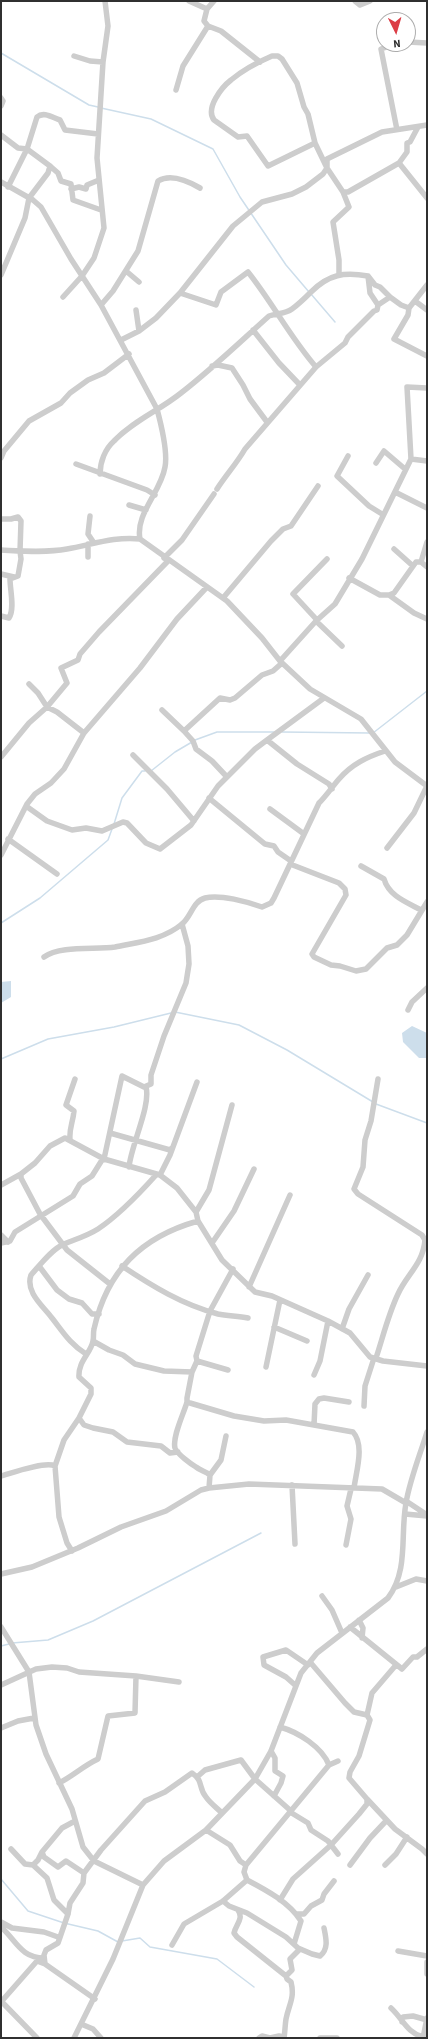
<!DOCTYPE html>
<html>
<head>
<meta charset="utf-8">
<style>
  body { margin:0 }
  #map { position:relative; width:428px; height:2039px; overflow:hidden; background:#fff; font-family:"Source Sans 3",sans-serif }
  canvas { display:block }
  .frame { position:absolute; inset:0; border:2px solid #303030; pointer-events:none }
  .north { position:absolute; left:376px; top:12px; width:40px; height:40px; box-sizing:border-box; background:#fff; border:1px solid #acacac; border-radius:50%; rotate:175deg; font-size:11px; font-weight:700; line-height:16px; text-align:center; color:#303030 }
  .north::after { content:''; display:block; margin:auto; width:14px; height:18px; background:#dc3d46; clip-path:polygon(50% 0,100% 100%,50% 72%,0 100%) }
</style>
</head>
<body>
<div id="map">
<canvas width="428" height="2039"></canvas>
<div class="frame"></div>
<div class="north">N</div>
</div>
<script>
const g = document.querySelector('canvas').getContext('2d');
g.lineJoin = 'round';
function paint(path, color) { g.fillStyle = color; g.fill(path, 'evenodd'); }
function strokePath(path, color, width, dash) { g.strokeStyle = color; g.lineWidth = width; g.lineCap = dash ? 'butt' : 'round'; g.setLineDash(dash || []); g.stroke(path); }
const water = new Path2D(`
  M11,981V997L1,1003V982Z
  M412,1026L427,1033V1058H419L403,1042L402,1033Z`);
const stream = new Path2D(`
  M1,53L89,105L98,107
  M101,108L151,119L213,149L240,197L286,265L309,292
  M311,294L335,322
  M282,732L370,733
  M373,733L427,691
  M195,740L217,732H274
  M151,771L175,752L192,742
  M114,824L122,798L142,771H145
  M1,923L40,898L108,840L112,829
  M175,1012L239,1025L287,1050L373,1102
  M1,1059L48,1039L114,1027L171,1013
  M376,1104L427,1123
  M12,1643L48,1640L93,1621L261,1533
  M1,1646L9,1644
  M1,1879L28,1911L64,1923L98,1931L118,1942
  M122,1941L140,1938L150,1947L217,1959L254,1987`);
const street = new Path2D(`
  M189,1L207,9
  M214,1L207,9L204,21L208,26L221,31L260,62
  M355,1L360,5L370,1
  M408,42L427,43
  M395,44L381,49L397,130
  M74,56L90,61L103,62
  M176,90L183,66L208,26
  M1,98L3,101L1,106
  M1,135L18,148L27,149L50,166L58,173L61,181L71,184L73,200L101,210
  M315,143L268,166L247,136L238,137L214,120C205,108 222,87 231,80C243,70 258,62 272,56H278L282,59L297,83L304,107L308,114L315,143L327,168L343,192L349,207L333,222L339,260V274
  M399,163L427,198
  M1,182L33,200L41,207L71,259L101,305L157,409C161,424 168,452 165,467C161,492 135,514 140,539L227,601L262,638L280,661
  M8,187L27,149L37,117C44,111 53,118 60,120L65,130L98,134
  M71,189L79,187L86,189L87,185L99,180
  M343,192H348L399,163L407,152V143L410,142L418,127
  M126,271L139,282
  M1,275L25,218L29,198L48,173L50,166
  M368,276L370,293L378,305
  M427,285L409,308L408,315L394,339L427,356
  M180,293L216,305L221,292L248,272C272,302 290,337 316,367
  M63,297L82,276L94,258L104,228L97,158L103,62L108,26L105,1
  M415,301L427,310
  M101,305L113,291L138,251L158,181C171,173 188,181 200,188
  M136,310L139,331
  M253,330L279,363L300,385
  M121,340L139,331L156,318L180,293L233,226L262,202L292,194L306,187L323,174L327,168V159L382,132L427,125
  M212,366L218,365L232,368L243,385L250,399L267,422
  M348,456L337,476L369,506L382,514
  M1,458L4,451L29,421L61,403L70,393L88,380L104,373L129,354
  M411,459L407,387L427,388
  M427,461L411,459L362,559L335,604L316,621L280,661L310,689L361,719L395,762L427,786
  M376,463L384,451L405,469
  M76,464L147,490L155,495
  M100,474C100,462 105,449 114,441C133,421 160,410 181,393C212,369 240,342 269,316C278,313 285,314 292,309C299,304 305,298 311,292C329,274 344,272 368,276L375,285L380,287L390,297L401,305L409,308
  M217,489C226,475 237,463 245,449L316,367L345,343L348,337L374,311L377,310L378,305L390,297
  M395,492L427,508
  M129,505L146,510
  M90,516L88,534L94,543
  M1,519H11L18,517L21,521L20,551L21,559L18,576L10,579C10,590 15,609 9,618L1,616
  M394,549L413,566
  M1,550C22,551 46,553 67,549C91,545 115,536 140,539
  M88,557V544
  M164,558L182,540L214,494
  M421,562L427,567
  M1,574L14,577
  M349,578L380,595H389L414,613L427,619
  M389,595L394,593L416,562H421L427,542
  M223,598L271,541L283,529L291,526L318,486
  M317,620L293,594L327,559
  M316,621L342,646
  M29,684L38,693L47,707L67,683L61,668L78,660L80,654L99,632L168,561
  M162,710L184,731L193,741L196,749L212,761L227,777
  M184,731L220,698L230,700L235,698L262,675L273,671L282,663
  M267,740L324,698
  M133,755L167,789L194,821
  M1,757L29,723L47,707L57,712L84,733
  M209,798L265,844L274,846L278,852L291,861
  M26,806L47,821L72,830L86,828L102,831L123,822L127,823L146,843L160,849L191,825L218,786L255,749L267,740L297,764L329,784L332,789
  M270,809L304,834
  M8,839L57,874
  M387,848L414,813L427,786
  M1,855L27,804L35,794L51,783L64,769L84,733L140,668L177,619L207,587
  M290,864L339,883L345,889L346,895L312,954L314,957L331,965L340,966L356,971L366,969L387,948L397,945L407,935L427,902
  M361,866L384,879C389,896 406,902 421,910
  M44,957C60,945 96,950 115,947C138,942 163,940 182,924C191,917 193,901 205,898C220,894 248,902 262,907L271,903L274,898L319,803C327,795 332,787 339,779C352,764 367,757 385,751
  M408,1010L412,1002L427,988
  M110,1133L170,1150L172,1148
  M70,1139C69,1129 73,1122 74,1111L66,1105L75,1079
  M129,1167C131,1145 151,1106 146,1087
  M160,1175L170,1155L197,1082
  M1,1185L21,1174
  M196,1212L209,1190L232,1105
  M1,1235L8,1242
  M1,1243L10,1241L15,1232L73,1196L80,1184L92,1176L102,1160L104,1159L122,1076L144,1087L151,1084V1075L164,1036L186,983L189,964L188,946L182,924
  M212,1243L234,1211L254,1169
  M39,1266L57,1290L69,1299L82,1303L92,1314H99
  M122,1266C152,1286 183,1305 218,1314C228,1316 238,1316 248,1318
  M110,1284L67,1250L40,1214L21,1178V1174L35,1163L50,1146L65,1138L104,1159L160,1175L177,1188L196,1212L198,1221L222,1260L255,1292L272,1296L328,1321L350,1333L370,1357L383,1361L427,1366
  M249,1287L290,1195
  M274,1327L307,1341
  M342,1329L349,1309L368,1275
  M93,1341L109,1350L123,1355L135,1364L164,1371L192,1372
  M86,1354C70,1344 63,1332 52,1318C43,1306 25,1292 31,1275C40,1265 52,1249 64,1244C76,1239 87,1236 98,1229C119,1215 139,1194 156,1175
  M376,1358C383,1337 388,1315 398,1294C407,1274 423,1264 425,1240L422,1235L358,1194L354,1189L363,1167L365,1140L371,1121L378,1079
  M197,1361L192,1372L187,1398V1402L190,1403L234,1416L264,1421L286,1420L353,1432C365,1445 356,1472 354,1488
  M266,1367L280,1300
  M228,1370L197,1361L196,1356L210,1311L233,1269
  M314,1375L320,1361L328,1321
  M187,1402C184,1413 172,1437 175,1448C177,1454 191,1464 196,1467C201,1471 205,1471 210,1475
  M364,1406L365,1386L374,1358
  M314,1425L315,1404L319,1399L324,1398L349,1402
  M178,1452L170,1453L161,1446L127,1442L113,1432L93,1428L84,1425L79,1418L91,1394V1388L79,1377C78,1361 91,1353 93,1341C94,1337 93,1333 94,1329C107,1271 141,1237 198,1221
  M1,1476C12,1473 45,1461 55,1466
  M292,1485L295,1544
  M209,1488L210,1475L221,1460L226,1436
  M406,1501L427,1515
  M405,1514L427,1516
  M346,1545L351,1519L347,1506L351,1489
  M72,1551L67,1543L59,1517L55,1466L64,1440L79,1418
  M1,1574L32,1567L78,1548L121,1527L166,1511L201,1490L209,1488L249,1484L382,1489L406,1503
  M396,1587L416,1579L427,1581
  M322,1596L332,1610L342,1633
  M359,1620L363,1628L362,1638
  M1,1627L29,1672L36,1725L46,1754L72,1809L83,1847L94,1861L143,1885
  M350,1627L402,1669L413,1657H417L427,1649
  M1,1685L36,1669L52,1667L67,1668L79,1672L136,1676
  M295,1685L286,1677L264,1665L263,1657L286,1650L308,1665
  M367,1715L372,1693L396,1665
  M280,1727C298,1732 322,1747 329,1765
  M1,1728L18,1721L34,1718
  M271,1751L275,1758V1771L283,1776L281,1783L274,1796
  M197,1777L205,1770L241,1760L255,1779L291,1811
  M59,1783C73,1776 83,1766 98,1759L108,1716L135,1713L136,1676L179,1682
  M367,1799L395,1829L422,1849L427,1854
  M290,1812L308,1823L311,1830L328,1841L338,1854
  M75,1821L62,1828L42,1852L44,1857L58,1867L66,1861L84,1873
  M206,1830L230,1845L240,1861L246,1865
  M11,1849L25,1864L33,1865L38,1860L42,1852
  M33,1865L47,1878L54,1900L68,1914
  M350,1865L370,1838L386,1821
  M385,1865L396,1854L407,1837
  M247,1880L244,1872L246,1865L329,1765L338,1761
  M280,1900L293,1879L331,1845L359,1814L367,1804V1799L349,1778L350,1772L359,1756L370,1720L367,1715L354,1712L345,1703L310,1662
  M223,1901L229,1906L247,1913L286,1937L298,1948L312,1954L320,1956C329,1949 326,1938 324,1928
  M238,1910C244,1919 236,1924 234,1933L237,1937L286,1976
  M296,1914H304L311,1906L322,1900L324,1894L334,1881
  M1,1922L12,1928L44,1932L58,1937
  M1,1927C16,1940 21,1958 44,1958
  M172,1945L184,1924L223,1901L247,1880C266,1890 289,1902 301,1921L294,1944
  M398,1951L427,1956
  M427,1962V1974
  M95,1999L45,1964L44,1955L46,1950L58,1943L68,1914L70,1903L83,1883L84,1873L101,1850L145,1801L165,1792L192,1773C204,1781 198,1788 206,1797C210,1803 217,1808 222,1813
  M1,2001L37,2038
  M1,2002L37,1961L45,1964
  M391,2008C403,2019 407,2033 423,2037
  M402,2022L403,2017L413,2016L427,2020
  M81,2024L93,2029L101,2038
  M74,2038L113,1959L143,1885L164,1861L206,1830L255,1779L271,1751L301,1673L317,1653L388,1598C409,1570 400,1535 406,1503C410,1479 420,1455 427,1432
  M259,2038L262,2036L270,2038
  M270,2038L279,2036L284,2037
  M284,2038C285,2032 285,2025 286,2019C289,2004 295,1998 291,1982L287,1979L286,1976L292,1970L290,1959L299,1950L298,1948
  M320,2038H337
  M423,2038L427,2018`);
paint(water, '#cddeeb');
strokePath(stream, '#cddeeb', 1.5);
strokePath(street, '#cdcdcd', 5.5);
</script>
</body>
</html>
